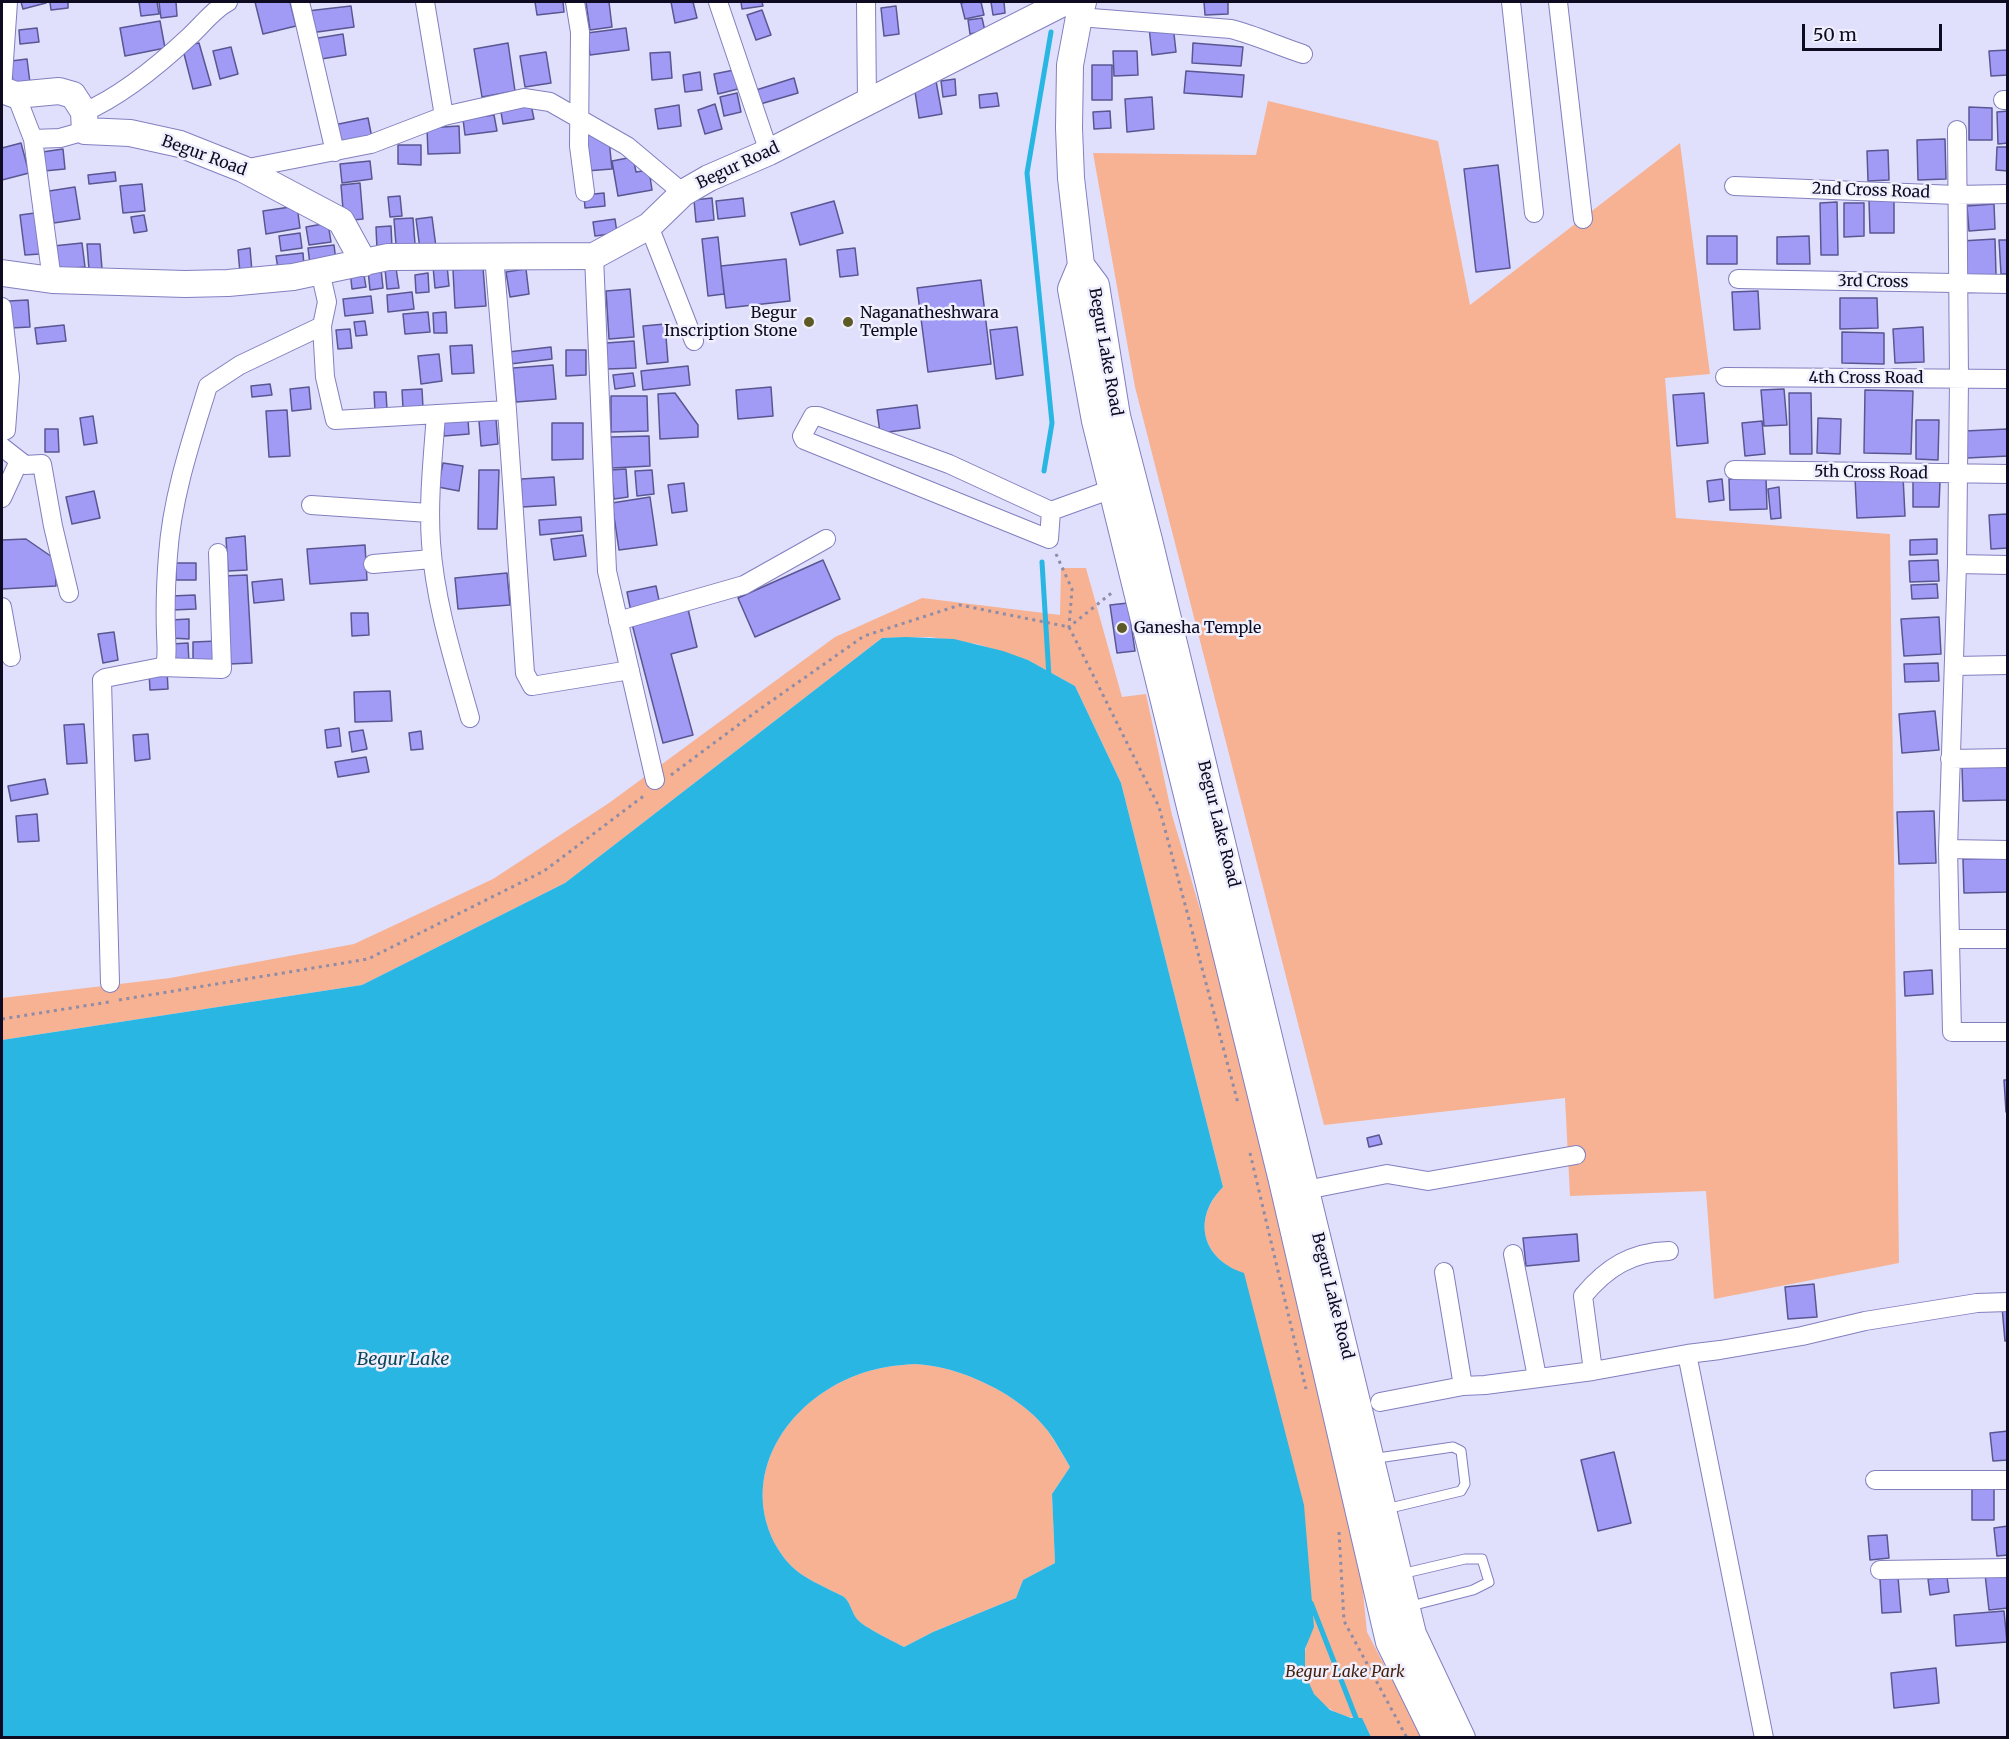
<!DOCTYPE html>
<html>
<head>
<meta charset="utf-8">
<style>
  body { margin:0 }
  #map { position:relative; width:2009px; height:1739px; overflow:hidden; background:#e0e0fc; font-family:Merriweather,serif }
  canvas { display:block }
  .frame { position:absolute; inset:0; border:3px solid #0d0a21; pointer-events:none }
  .scale { position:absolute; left:1802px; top:24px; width:140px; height:27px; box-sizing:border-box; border:3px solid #0d0a21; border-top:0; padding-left:8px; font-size:18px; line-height:21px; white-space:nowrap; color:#0d0a21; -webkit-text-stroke:4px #efeffd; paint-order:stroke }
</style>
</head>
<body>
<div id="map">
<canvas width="2009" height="1739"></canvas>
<div class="frame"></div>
<div class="scale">50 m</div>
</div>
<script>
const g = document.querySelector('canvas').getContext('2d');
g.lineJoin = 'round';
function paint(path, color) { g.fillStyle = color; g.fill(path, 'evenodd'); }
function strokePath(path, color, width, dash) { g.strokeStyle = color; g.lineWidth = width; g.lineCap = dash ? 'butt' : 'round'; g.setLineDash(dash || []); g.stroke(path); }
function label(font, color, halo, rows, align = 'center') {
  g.font = font + ' Merriweather,serif'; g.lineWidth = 5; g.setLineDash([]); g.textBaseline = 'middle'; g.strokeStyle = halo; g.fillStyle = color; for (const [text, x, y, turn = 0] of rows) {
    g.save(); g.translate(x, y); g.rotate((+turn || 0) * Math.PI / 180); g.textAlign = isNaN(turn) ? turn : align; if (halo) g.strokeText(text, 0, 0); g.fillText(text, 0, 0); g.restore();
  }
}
const green = new Path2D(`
  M1268,101L1438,141L1470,305L1680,143L1710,374L1665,378L1676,518L1890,534L1899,1263L1714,1299L1706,1191L1570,1196L1565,1098L1324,1125L1135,387L1093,153L1256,155Z
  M1061,568H1086L1122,697L1146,694L1172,815L1231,1013L1359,1554L1367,1632L1422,1737H1371L1362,1719C1312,1715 1290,1670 1314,1627L1233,1269C1198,1249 1196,1215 1223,1187L1121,783L1075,686L1028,660L977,644L930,637L882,638L565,883L362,985L2,1040V998L170,978L354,944L493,879L609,803L835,637L922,598L1060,615Z
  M915,1364C960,1366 1020,1394 1048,1431C1056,1443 1063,1455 1070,1467L1052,1494L1055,1563L1023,1580L1016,1598L933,1632L904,1647C893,1641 863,1627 857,1619C852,1613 851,1605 846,1599C843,1595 835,1593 830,1590C807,1578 793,1573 778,1549C736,1477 787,1401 857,1375C875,1368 895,1365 915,1364Z`);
const water = new Path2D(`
  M906,637L954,639L1003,651L1028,660L1075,686L1121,783L1223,1187C1192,1218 1201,1259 1244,1273L1304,1505L1314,1627L1305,1649V1674L1314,1694L1330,1710L1351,1718H1362L1371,1737H2V1040L362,985L565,883L882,638ZM915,1364C960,1366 1020,1394 1048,1431C1056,1442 1063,1455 1070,1467L1052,1494L1055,1563L1023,1580L1016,1598L933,1632L904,1647C893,1641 863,1627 857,1619C852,1613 851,1605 846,1599C843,1595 835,1593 830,1590C807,1578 793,1573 778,1549C736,1477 787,1401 857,1375C875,1368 895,1365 915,1364Z`);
const stream = new Path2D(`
  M1044,471L1052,423L1027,173L1051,32
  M1042,562L1049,677
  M1311,1603L1358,1723`);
const building = new Path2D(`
  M21,2H46V3L23,9Z
  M50,2H68V8L51,10Z
  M139,2H157L159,14L141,16Z
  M159,2H176L177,16L161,18Z
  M255,2H290L296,26L263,34Z
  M535,2H563L564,12L537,15Z
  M586,2H609L612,27L590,30Z
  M671,2H693L697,18L675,23Z
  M741,2H762L763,6L742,9Z
  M966,2H981L984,15L965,19L961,3Z
  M991,2H1004L1005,13L993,15Z
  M1204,2H1228V14L1205,15Z
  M351,6L354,27L310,33L307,11Z
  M896,6L899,34L884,36L881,8Z
  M762,10L771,35L756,40L747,15Z
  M982,18L985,31L970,34L968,20Z
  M160,21L165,48L125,56L120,28Z
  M1173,25L1176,52L1152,55L1149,27Z
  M37,28L39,42L20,44L19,30Z
  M626,28L629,50L590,55L587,33Z
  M343,34L346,55L315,60L312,39Z
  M199,43L211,85L193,89L182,46Z
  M508,43L515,91L482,97L474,49Z
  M1193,43L1243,47L1241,66L1192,63Z
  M231,47L238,74L220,79L213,51Z
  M2008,50V75L1991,76L1989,51Z
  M1113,51H1137L1138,75L1114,76Z
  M546,52L551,83L525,87L520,56Z
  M670,52L672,78L652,80L650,53Z
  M27,59L30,83L13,85L11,61Z
  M1092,65H1112V100H1092Z
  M734,70L738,89L718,94L714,74Z
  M1186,71L1244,75L1242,97L1184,93Z
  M700,72L702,90L685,92L683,75Z
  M794,78L798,93L757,105L753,91Z
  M955,79L956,95L943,97L941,81Z
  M936,81L942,114L919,118L914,85Z
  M737,93L741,112L724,116L720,97Z
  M997,93L999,106L980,108L979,95Z
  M1152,97L1154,129L1127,132L1125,99Z
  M530,100L534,119L503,124L500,106Z
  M715,104L722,129L705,134L698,110Z
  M679,105L681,126L658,129L655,109Z
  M1969,107L1992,108V140H1969Z
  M1110,111L1111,128L1094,129L1093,112Z
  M2008,111V143L1998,144L1997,112Z
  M494,115L497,131L465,135L463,119Z
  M368,118L372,138L338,144L334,125Z
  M459,126L460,153L428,154L427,128Z
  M596,132L609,140L612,169L586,171L582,134Z
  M1945,139L1946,179L1918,180L1917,140Z
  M21,143L29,173L2,180V148Z
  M398,145H421V165L398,164Z
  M1997,147H2008V171L1996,170Z
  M63,149L65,169L44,171L42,152Z
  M1888,150L1889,180L1868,181L1867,151Z
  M633,157L636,172L649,170L652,190L618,196L612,161Z
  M370,161L372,179L342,183L340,164Z
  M1498,165L1510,268L1476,272L1464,169Z
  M115,172L116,181L89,184L88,175Z
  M360,183L363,219L344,221L341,185Z
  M142,184L145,211L123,213L120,186Z
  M75,187L80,219L54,223L49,191Z
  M604,193L605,206L585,208L584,195Z
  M400,196L402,216L390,217L388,197Z
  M712,198L714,220L696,222L694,200Z
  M743,198L745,216L718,219L716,201Z
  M1869,200H1894V233H1870Z
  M834,201L843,233L800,245L791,213Z
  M1837,202L1838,255H1821L1820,203Z
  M1844,203H1864V236L1844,237Z
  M1994,204L1995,229L1969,231L1967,206Z
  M297,206L300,228L266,234L263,211Z
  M35,213L40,254L25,255L20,215Z
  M144,215L147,231L134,233L131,217Z
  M432,217L436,247L420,249L416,219Z
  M413,218L415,244L396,245L394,219Z
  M615,219L617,233L595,236L593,222Z
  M328,223L331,242L309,245L306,227Z
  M391,226L392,248L377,249L376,227Z
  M300,233L302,248L281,251L279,236Z
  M1707,236H1737V264H1707Z
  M1809,236L1810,264H1777V237Z
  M718,237L724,294L708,296L702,239Z
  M1995,239L1996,275L1963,276L1961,241Z
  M1999,240H2008V274H2001Z
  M82,243L85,267L56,270L53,246Z
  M87,244H100L102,269L89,270Z
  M334,245L336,261L310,265L308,248Z
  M250,248L252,272L240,273L238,250Z
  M855,248L858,275L840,277L837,250Z
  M303,253L304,266L278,269L276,256Z
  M786,259L790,301L726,308L721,266Z
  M447,265L449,286L435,288L433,266Z
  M396,268L399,288L387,289L385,269Z
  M483,268L486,306L455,308L453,270Z
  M363,269L366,287L352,289L350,271Z
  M381,269L383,288L370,290L368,270Z
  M526,269L529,294L510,297L506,272Z
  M428,273L429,292L416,293L415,275Z
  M981,280L991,364L928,372L917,288Z
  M630,289L634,337L609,339L606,291Z
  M1758,291L1760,329L1734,330L1732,292Z
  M412,292L414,309L388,312L387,295Z
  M371,296L373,313L345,316L343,299Z
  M1840,298H1877L1878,328L1840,329Z
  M28,300L30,327L11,328L8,301Z
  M428,312L430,332L405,334L403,314Z
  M446,312L447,333H434L433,313Z
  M365,321L367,335L356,336L354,322Z
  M665,324L668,362L647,364L643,326Z
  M64,325L66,341L37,344L35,328Z
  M1017,327L1023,375L996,379L990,330Z
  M1923,327L1924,362L1895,363L1893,329Z
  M350,329L352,348L338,349L336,330Z
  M1842,332L1884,333V364L1842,363Z
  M634,341L636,368L607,369L606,343Z
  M472,345L474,373L452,374L450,346Z
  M551,347L552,359L510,364L508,352Z
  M566,350H586V375L566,376Z
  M439,354L442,381L421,384L418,356Z
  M553,365L556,399L516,402L513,368Z
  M688,366L690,385L643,390L641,371Z
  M633,373L635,386L615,389L613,375Z
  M270,384L272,395L252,397L251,386Z
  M309,387L311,409L292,411L290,389Z
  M771,387L773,416L738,419L736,390Z
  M422,389L423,408L403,409L402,390Z
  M1784,389L1787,425L1764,426L1761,390Z
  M1865,390L1913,391L1911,454L1864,453Z
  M374,392H386L387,410L375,411Z
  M675,393L698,425V437L660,439L658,394Z
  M1704,393L1708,443L1677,446L1673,395Z
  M1789,393H1811L1812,454H1790Z
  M611,396H647L648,431L611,432Z
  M917,405L920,428L880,433L877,410Z
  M287,410L290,456L269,457L266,411Z
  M93,416L97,443L84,445L80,418Z
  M1818,418L1841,419L1840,454L1817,453Z
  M496,419L498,444L481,446L479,421Z
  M468,420L469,434L444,436L443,422Z
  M1916,420H1939L1938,460L1916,459Z
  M1762,421L1765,454L1745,456L1742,423Z
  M552,423H583V459L552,460Z
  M45,429H58L59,452H45Z
  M2007,429L2008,456L1967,458L1965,431Z
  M649,436L650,466L612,468L611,437Z
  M443,463L463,466L459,491L438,487Z
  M626,469L628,497L614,499L611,470Z
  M479,470H499L497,529H478Z
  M652,470L654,494L637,496L635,471Z
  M1903,476L1905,516L1857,518L1855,478Z
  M554,477L556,505L522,507L521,479Z
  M1766,478L1767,509L1730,510L1729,479Z
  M1722,479L1724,500L1709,502L1707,481Z
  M1913,481H1940L1939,507H1913Z
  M684,483L687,511L672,513L668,485Z
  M1779,487L1781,518L1771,519L1768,489Z
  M94,491L100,518L72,524L66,497Z
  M650,497L657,545L619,550L612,503Z
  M2008,514V548L1991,549L1989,515Z
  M581,517L582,531L540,535L539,520Z
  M583,535L586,556L554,560L551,539Z
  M245,536L247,570L228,571L226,538Z
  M26,539L55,559L56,586L2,589V540Z
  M1937,539V554L1910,555V540Z
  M365,545L367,580L310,584L307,549Z
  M823,560L840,599L755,637L738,598Z
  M1938,560L1939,581L1910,582L1909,561Z
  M176,563H196V580H176Z
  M507,573L510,605L458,609L455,578Z
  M247,575L252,663L229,664L224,576Z
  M282,579L284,600L254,603L252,582Z
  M1937,584L1938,598L1912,599L1911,585Z
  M656,586L660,605L631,612L627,592Z
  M195,595L196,609L172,610L171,596Z
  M1128,603L1135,651L1117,653L1110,605Z
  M688,609L697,647L671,654L693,735L663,743L632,624Z
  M351,613H368L369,635L352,636Z
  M1939,617L1941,654L1904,656L1901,619Z
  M189,619V639L170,638V620Z
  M114,632L118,660L103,663L98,634Z
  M217,641L218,668H193V642Z
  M188,643L189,663L172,664L171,644Z
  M1938,663L1939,681L1905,682L1904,664Z
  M167,670L168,689L150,690L149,672Z
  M390,691L392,721L355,722L354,692Z
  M1935,711L1939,750L1902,753L1899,714Z
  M84,724L87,763L67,764L64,725Z
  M339,728L341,746L327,748L325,730Z
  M363,730L367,749L352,752L349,732Z
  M421,731L423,749L411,750L409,733Z
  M148,734L150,759L135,761L133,735Z
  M366,757L369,772L338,777L335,762Z
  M2008,763V800L1963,801L1962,765Z
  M45,779L48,794L11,801L8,786Z
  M1934,811L1936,863L1899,864L1897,812Z
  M37,814L39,841L18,842L16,816Z
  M2008,858V892L1964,893L1963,859Z
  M1932,970L1933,994L1905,996L1904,972Z
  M2004,1080H2008V1112H2006Z
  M1379,1135L1382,1144L1369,1147L1367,1138Z
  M1577,1234L1579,1261L1526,1266L1523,1238Z
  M1814,1284L1817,1317L1788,1319L1785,1287Z
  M2008,1306V1340L2005,1341L2002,1307Z
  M2008,1431V1460L1993,1461L1990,1433Z
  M1614,1452L1631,1523L1598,1531L1581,1460Z
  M1994,1486V1520H1972V1487Z
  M2008,1526V1555L1997,1556L1994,1528Z
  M1887,1535L1889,1558L1870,1560L1868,1536Z
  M2008,1572V1608L1989,1610L1985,1574Z
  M1898,1577L1901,1612L1882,1613L1880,1579Z
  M1947,1577L1949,1592L1930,1595L1928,1579Z
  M2004,1611L2007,1642L1956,1646L1954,1615Z
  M1936,1668L1939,1703L1894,1708L1891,1673Z`);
const path = new Path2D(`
  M1056,554L1072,589L1069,627L1114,591
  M671,775L753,714L864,636L960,605L1069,627L1159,807L1238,1103
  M119,1000L368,959L544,871L645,795
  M2,1019L109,1002
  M1250,1153L1306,1389
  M1339,1532L1344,1621L1407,1738`);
const lane = new Path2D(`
  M1371,1459L1453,1447L1461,1451L1465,1484L1461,1491L1386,1509
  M1401,1574L1465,1559H1482L1489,1582L1473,1590L1407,1607`);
const street = new Path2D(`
  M300,2L335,152
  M425,2L444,116
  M575,2L580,32L579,146L585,192
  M718,2L769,152
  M866,2L867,102
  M1511,2L1534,213
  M1558,2L1583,219
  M1079,17L1231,29C1255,35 1278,46 1303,54
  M2,90L8,2
  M16,95L33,139L52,280
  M2003,100H2008
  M84,112C122,96 160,64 190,36C202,25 214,9 228,2
  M1957,130L1959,379L1957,564L1948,849L1952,1032H2008
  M33,139L60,138L85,131
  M243,169L371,144L444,116L524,98L550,102L627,146L683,193
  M1734,186L1956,195L2008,194
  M649,226L694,341
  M494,256L507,410L525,673L532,686L630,670
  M594,256L607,571L655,780
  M1738,279L2008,284
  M2,307L10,377L6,430L2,432
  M322,326L325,377L335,420L507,410
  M1725,377L2008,379
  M436,414C433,457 428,500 431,543C435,603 454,661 470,718
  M813,416H818L949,464L1051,511L1049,539L804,440L802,436Z
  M2,447L25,465L42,464L53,526L69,593
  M1734,470L2008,474
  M2,498L19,461
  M311,505L429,513
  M1051,511L1112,489
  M373,564L432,559
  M1957,564L2008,565
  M2,607L11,657
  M618,621L744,585L826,539
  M1955,666L2008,665
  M161,667L165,665C168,654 166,643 166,633C165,607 166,580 168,555C172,497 191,441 208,386L240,365L322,326L327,302L320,271
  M1950,759L2008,758
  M1948,849L2008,850
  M1951,939H2008
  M110,983L102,680L105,678L161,667L222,669L218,553
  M1306,1190L1387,1174L1428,1181L1576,1155
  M1513,1254L1537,1377
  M1444,1272L1463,1386
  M1687,1354L1764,1738
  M1593,1371L1583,1296C1607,1267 1632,1252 1669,1251
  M1380,1402L1463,1386L1485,1385L1593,1371L1687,1354L1720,1350L1802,1336L1865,1321L1977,1303L2008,1302
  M1875,1480H2008
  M1880,1570L2008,1568`);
const secondary = new Path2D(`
  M1083,2L1079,17L1070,65L1069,128L1071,178L1081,265L1071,289L1095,421L1282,1181L1389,1642L1436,1738
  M2,90L16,95L59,91L73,95L84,112L85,131L130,133L180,144L243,169L341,221L364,263
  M1081,265L1096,285L1117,416L1149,540L1413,1634L1462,1738
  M2,273L52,280L185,284L228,283L293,277L388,257L594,256L649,226L683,193L709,178L769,152L1065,2`);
const markers = [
  [809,322,6,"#5d5a27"],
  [848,322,6,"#5d5a27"],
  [1122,628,6,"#5d5a27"]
];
const streetNames = [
  ["Begur Road",204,156,20],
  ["Begur Road",738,166,-25],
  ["2nd Cross Road",1871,191,2],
  ["3rd Cross",1873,282,1],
  ["Begur Lake Road",1105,352,80],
  ["4th Cross Road",1866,378],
  ["5th Cross Road",1871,473,1],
  ["Begur Lake Road",1218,824,76],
  ["Begur Lake Road",1332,1296,76]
];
const poiNames = [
  ["Begur",797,313,"right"],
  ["Inscription Stone",797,331,"right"],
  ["Naganatheshwara",860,313],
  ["Temple",860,331],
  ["Ganesha Temple",1134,628]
];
const parkNames = [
  ["Begur Lake Park",1345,1672]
];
const waterNames = [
  ["Begur Lake",403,1360]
];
paint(green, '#f6b293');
paint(water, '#29b6e3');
strokePath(stream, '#29b6e3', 5);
paint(building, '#a19bf6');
strokePath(building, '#5a5692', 1.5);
strokePath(lane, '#827fbf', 11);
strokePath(street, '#827fbf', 20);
strokePath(secondary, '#827fbf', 28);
strokePath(path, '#8e8ca6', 3, [3, 4.5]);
strokePath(lane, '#fff', 9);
strokePath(street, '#fff', 18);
strokePath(secondary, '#fff', 26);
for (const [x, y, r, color] of markers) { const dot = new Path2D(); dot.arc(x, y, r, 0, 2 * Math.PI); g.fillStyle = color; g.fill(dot); strokePath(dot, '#efeffd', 2); }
label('16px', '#0d0a21', '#efeffd', streetNames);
label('16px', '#0d0a21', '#efeffd', poiNames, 'left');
label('italic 16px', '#431e0b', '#efeffd', parkNames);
label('italic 18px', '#0d4658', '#efeffd', waterNames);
</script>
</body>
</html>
